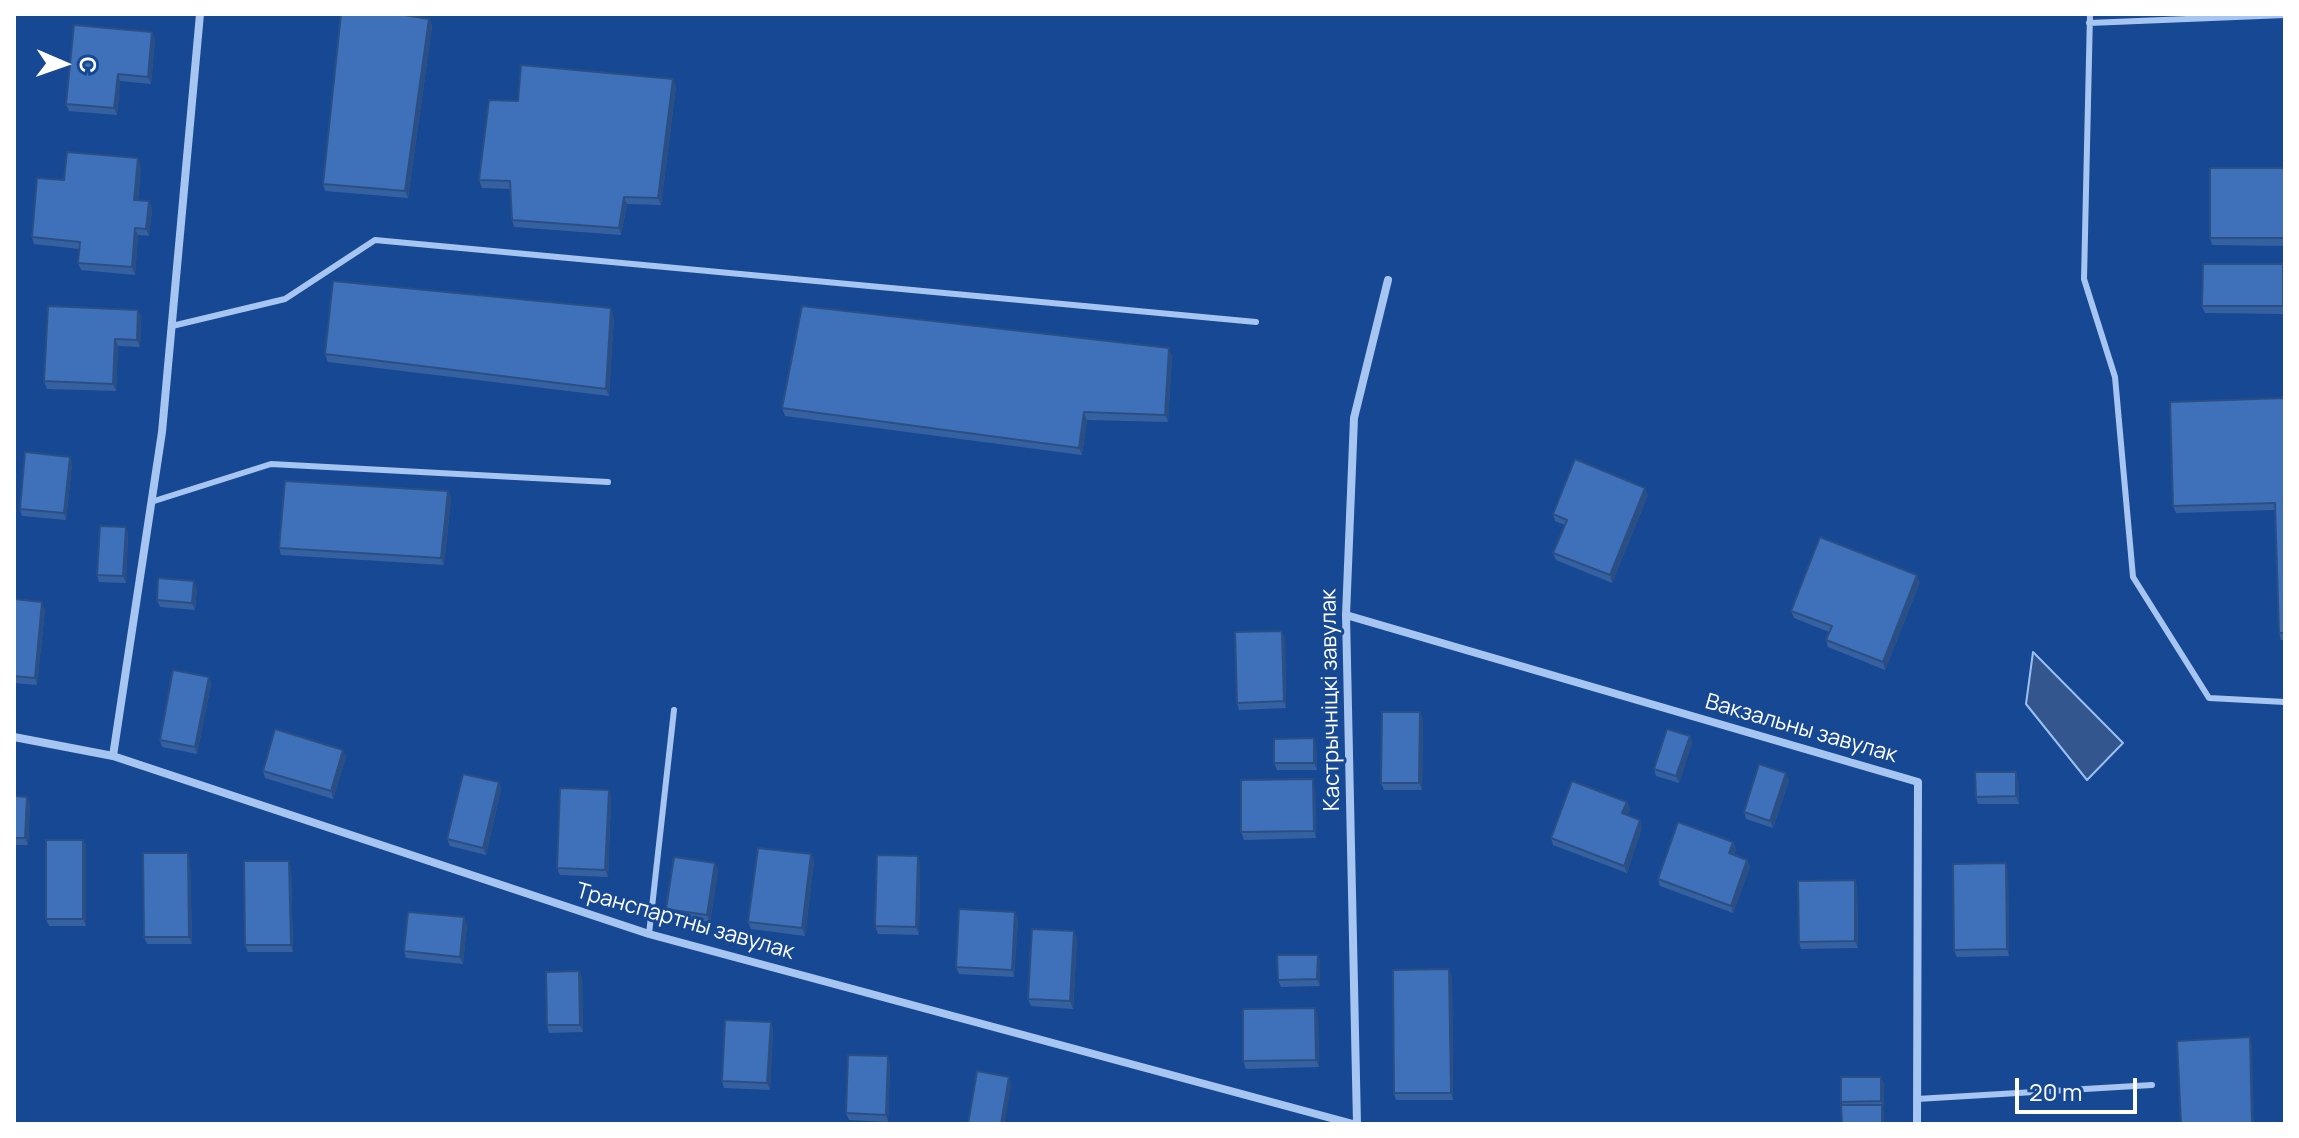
<!DOCTYPE html>
<html>
<head>
<meta charset="utf-8">
<style>
  body { margin:0 }
  #map { position:relative; width:2299px; height:1138px; overflow:hidden; background:#174893; font-family:Manrope,sans-serif }
  canvas { display:block }
  .frame { position:absolute; inset:0; border:16px solid #fff; pointer-events:none }
  .north { position:absolute; left:24px; top:24px; width:80px; height:80px; -webkit-text-stroke:6px #174893; paint-order:stroke; rotate:92deg; font-size:22px; font-weight:700; line-height:32px; text-align:center; color:#fff }
  .north::after { content:''; display:block; margin:auto; width:28px; height:36px; background:#fff; clip-path:polygon(50% 0,100% 100%,50% 72%,0 100%) }
  .scale { position:absolute; left:2015px; top:1078px; width:122px; height:36px; box-sizing:border-box; border:4px solid #fff; border-top:0; padding-left:10px; font-size:24px; line-height:28px; white-space:nowrap; color:#fff; -webkit-text-stroke:6px #174893; paint-order:stroke }
</style>
</head>
<body>
<div id="map">
<canvas width="2299" height="1138"></canvas>
<div class="frame"></div>
<div class="north">С</div>
<div class="scale">20 m</div>
</div>
<script>
const g = document.querySelector('canvas').getContext('2d');
g.lineJoin = 'round';
function paint(path, color) { g.fillStyle = color; g.fill(path, 'evenodd'); }
function strokePath(path, color, width, dash) { g.strokeStyle = color; g.lineWidth = width; g.lineCap = dash ? 'butt' : 'round'; g.setLineDash(dash || []); g.stroke(path); }
function label(font, color, halo, rows, align = 'center') {
  g.font = font + ' Manrope,sans-serif'; g.lineWidth = 6; g.setLineDash([]); g.textBaseline = 'middle'; g.strokeStyle = halo; g.fillStyle = color; for (const [text, x, y, turn = 0] of rows) {
    g.save(); g.translate(x, y); g.rotate((+turn || 0) * Math.PI / 180); g.textAlign = isNaN(turn) ? turn : align; if (halo) g.strokeText(text, 0, 0); g.fillText(text, 0, 0); g.restore();
  }
}
const water = new Path2D(`
  M2033,652L2123,743L2087,780L2026,704Z`);
const service = new Path2D(`
  M2090,14L2084,279L2115,377L2133,577L2209,698L2285,702
  M2089,23L2285,15
  M172,326L285,299L375,240L1256,322
  M151,502L271,464L608,482
  M649,934L674,710
  M1917,1099L2152,1085`);
const minor = new Path2D(`
  M1346,615L1918,782L1917,1124
  M14,737L113,756L649,934L1353,1124
  M113,756L162,432L200,14
  M1357,1124L1346,615L1354,418L1388,280`);
const wall = new Path2D(`
  M429,19L432,26L408,198L325,191L323,184Z
  M155,39L151,84L120,81L117,115L69,111L66,104Z
  M676,86L661,205L627,204L621,235L514,227L512,220L511,189L482,188L479,180L518,101Z
  M141,166L138,200L149,201L152,209L149,236L138,235L135,275L81,270L78,263L79,249L34,244L32,237L64,180Z
  M2285,170V246L2212,245L2210,238Z
  M2283,264L2285,270V314L2205,313L2202,306Z
  M138,310L141,317L140,347L118,346L116,391L47,389L44,381Z
  M614,316L609,396L328,362L325,354Z
  M1172,355L1168,422L1087,420L1082,455L785,416L782,408Z
  M2285,398V640H2281L2279,633L2275,510L2176,513L2173,506Z
  M70,457L72,464L66,520L22,516L20,509Z
  M448,491L451,498L444,565L281,555L279,548Z
  M1648,495L1612,583L1556,560L1553,553L1565,525L1555,521L1553,514Z
  M126,527L128,534L126,583L99,582L97,575Z
  M1920,582L1885,670L1828,647L1826,640L1829,632L1794,618L1791,611Z
  M197,588L195,610L160,607L157,600Z
  M14,599L45,610L37,685L14,683Z
  M1285,638L1286,708L1239,710L1237,703Z
  M209,677L211,684L197,754L162,747L160,740Z
  M1420,712L1423,719L1422,790H1384L1381,783Z
  M1690,736L1692,743L1679,783L1656,776L1654,769Z
  M1314,738L1316,745L1317,770H1277L1274,763Z
  M343,750L346,757L333,799L265,778L263,771Z
  M2018,779L2019,804H1978L1976,797Z
  M1789,780L1773,828L1746,819L1744,812Z
  M499,782L501,789L486,855L450,846L447,839Z
  M1315,786L1316,838L1244,840L1241,832Z
  M609,790L611,797L608,877L560,875L557,868Z
  M14,796L27,797L30,804L28,845H14Z
  M1627,802L1630,809L1627,815L1642,827L1627,873L1553,845L1551,838Z
  M83,840L86,847V926H49L46,919Z
  M1733,842L1736,849L1734,855L1747,860L1750,867L1733,913L1660,886L1658,879Z
  M188,853L190,860L192,944H147L144,937Z
  M811,854L814,861L805,936L751,929L748,922Z
  M289,861L291,868L293,952H248L245,945Z
  M715,863L718,870L710,922L669,916L666,909Z
  M920,864L919,935L878,934L875,926Z
  M2008,871L2009,956L1957,957L1954,950Z
  M1857,887L1858,948L1801,949L1799,942Z
  M1018,919L1014,977L959,974L956,967Z
  M467,925L463,964L406,958L404,951Z
  M1077,938L1073,1009L1031,1006L1028,999Z
  M1318,955L1320,962V986L1281,987L1278,980Z
  M1452,976L1453,1100H1396L1394,1093Z
  M582,978L583,1032L549,1033L547,1025Z
  M1318,1015L1319,1067L1246,1069L1243,1061Z
  M771,1022L773,1030L770,1090L724,1088L722,1081Z
  M890,1063L888,1122L849,1120L846,1113Z
  M1881,1077L1884,1084L1883,1108L1884,1124H1842L1843,1105L1841,1102Z`);
const shadedWall = new Path2D(`
  M429,19L432,26L408,198L405,191Z
  M152,32L155,39L151,84L148,77Z
  M118,74L120,81L117,115L114,108Z
  M673,79L676,86L661,205L658,198Z
  M138,158L141,166L137,207L134,200Z
  M2284,168L2285,170V242L2284,238Z
  M624,197L627,204L621,235L619,228Z
  M149,201L152,209L149,236L146,229Z
  M135,228L138,235L135,275L132,267Z
  M2283,264L2285,270V313L2283,306Z
  M611,308L614,316L609,396L606,389Z
  M138,310L141,317L140,347L137,340Z
  M115,339L118,346L116,391L113,384Z
  M1169,348L1172,355L1168,422L1165,415Z
  M1084,412L1087,420L1082,455L1079,448Z
  M70,457L72,464L66,520L64,513Z
  M1645,488L1648,495L1612,583L1610,575Z
  M448,491L451,498L444,565L441,558Z
  M126,527L128,534L126,583L123,576Z
  M1917,575L1920,582L1885,670L1883,662Z
  M194,581L197,588L195,610L192,603Z
  M42,602L45,610L37,685L35,678Z
  M1282,631L1285,638L1286,708L1284,701Z
  M209,677L211,684L197,754L195,747Z
  M1420,712L1423,719L1422,790L1419,783Z
  M1690,736L1692,743L1679,783L1676,776Z
  M1314,738L1316,745L1317,770L1314,763Z
  M343,750L346,757L333,799L331,791Z
  M2016,772L2018,779L2019,804L2016,796Z
  M1786,773L1789,780L1773,828L1770,821Z
  M1313,779L1315,786L1316,838L1314,831Z
  M499,782L501,789L486,855L483,848Z
  M609,790L611,797L608,877L605,870Z
  M27,797L30,804L28,845L25,838Z
  M1627,802L1630,809L1625,820L1622,813Z
  M1640,820L1642,827L1627,873L1624,866Z
  M83,840L86,847V926L83,919Z
  M1733,842L1736,849L1732,860L1729,853Z
  M188,853L190,860L192,944L189,937Z
  M811,854L814,861L805,936L802,928Z
  M918,856L920,864L919,935L916,927Z
  M1747,860L1750,867L1733,913L1731,906Z
  M289,861L291,868L293,952L291,945Z
  M715,863L718,870L710,922L707,915Z
  M2006,863L2008,871L2009,956L2007,949Z
  M1855,880L1857,887L1858,948L1855,941Z
  M1015,912L1018,919L1014,977L1012,970Z
  M464,917L467,925L463,964L460,957Z
  M1074,931L1077,938L1073,1009L1070,1001Z
  M1318,955L1320,962V986L1317,979Z
  M1449,969L1452,976L1453,1100L1451,1093Z
  M579,971L582,978L583,1032L580,1025Z
  M1315,1008L1318,1015L1319,1067L1316,1060Z
  M771,1022L773,1030L770,1090L767,1083Z
  M2250,1037L2252,1044L2254,1124H2252Z
  M888,1056L890,1063L888,1122L886,1115Z
  M1009,1077L1011,1084L1005,1124H1001Z
  M1881,1077L1884,1084V1108L1881,1101Z
  M1882,1105L1884,1112V1124H1882Z`);
const building = new Path2D(`
  M341,14H398L429,19L405,191L323,184Z
  M74,25L152,32L148,77L118,74L114,108L66,104Z
  M521,65L673,79L658,198L624,197L619,228L512,220L510,181L479,180L489,100L518,101Z
  M67,152L138,158L134,200L149,201L146,229L135,228L132,267L78,263L80,242L32,237L37,178L64,180Z
  M2210,168H2284V238H2210Z
  M2203,264H2283V306H2202Z
  M333,281L611,308L606,389L325,354Z
  M48,306L138,310L137,340L115,339L113,384L44,381Z
  M802,306L1169,348L1165,415L1084,412L1079,448L782,408Z
  M2285,398V633H2279L2275,503L2173,506L2170,402Z
  M25,452L70,457L64,513L20,509Z
  M1575,459L1645,488L1610,575L1553,553L1567,520L1553,514Z
  M285,481L448,491L441,558L279,548Z
  M100,526L126,527L123,576L97,575Z
  M1820,537L1917,575L1883,662L1826,640L1832,626L1791,611Z
  M158,578L194,581L192,603L157,600Z
  M14,599L42,602L35,678L14,676Z
  M1282,631L1284,701L1237,703L1235,632Z
  M173,670L209,677L195,747L160,740Z
  M1382,712H1420L1419,783H1381Z
  M275,729L343,750L331,791L263,771Z
  M1667,729L1690,736L1676,776L1654,769Z
  M1314,738V763H1274V739Z
  M1759,764L1786,773L1770,821L1744,812Z
  M1975,772H2016V796L1976,797Z
  M463,774L499,782L483,848L447,839Z
  M1313,779L1314,831L1241,832V780Z
  M1572,781L1627,802L1622,813L1640,820L1624,866L1551,838Z
  M560,788L609,790L605,870L557,868Z
  M14,796L27,797L25,838H14Z
  M1678,822L1733,842L1729,853L1747,860L1731,906L1658,879Z
  M46,840H83V919H46Z
  M758,848L811,854L802,928L748,922Z
  M143,853H188L189,937H144Z
  M877,855L918,856L916,927L875,926Z
  M674,857L715,863L707,915L666,909Z
  M244,861H289L291,945H245Z
  M2006,863L2007,949L1954,950L1953,864Z
  M1855,880V941L1799,942L1798,881Z
  M959,909L1015,912L1012,970L956,967Z
  M408,912L464,917L460,957L404,951Z
  M1032,929L1074,931L1070,1001L1028,999Z
  M1277,955H1318L1317,979L1278,980Z
  M1449,969L1451,1093H1394L1393,970Z
  M579,971L580,1025H547L546,972Z
  M1315,1008L1316,1060L1243,1061V1009Z
  M725,1020L771,1022L767,1083L722,1081Z
  M2250,1037L2252,1124H2181L2177,1041Z
  M848,1055L888,1056L886,1115L846,1113Z
  M977,1071L1009,1077L1001,1124H968Z
  M1841,1077H1881V1101L1841,1102Z
  M1841,1105H1882V1124H1842Z`);
const streetNames = [
  ["Кастрычніцкі завулак",1331,700,-91],
  ["Вакзальны завулак",1801,729,16],
  ["Транспартны завулак",685,922,16]
];
paint(water, '#33568e');
strokePath(water, '#99bff3', 2);
strokePath(service, '#a7c5f1', 6);
strokePath(minor, '#a7c5f1', 8);
paint(wall, '#3661a1');
paint(shadedWall, '#2c4f83');
paint(building, '#3f71bb');
strokePath(building, '#2c4f83', 2);
label('22px', '#fff', '#174893', streetNames);
</script>
</body>
</html>
